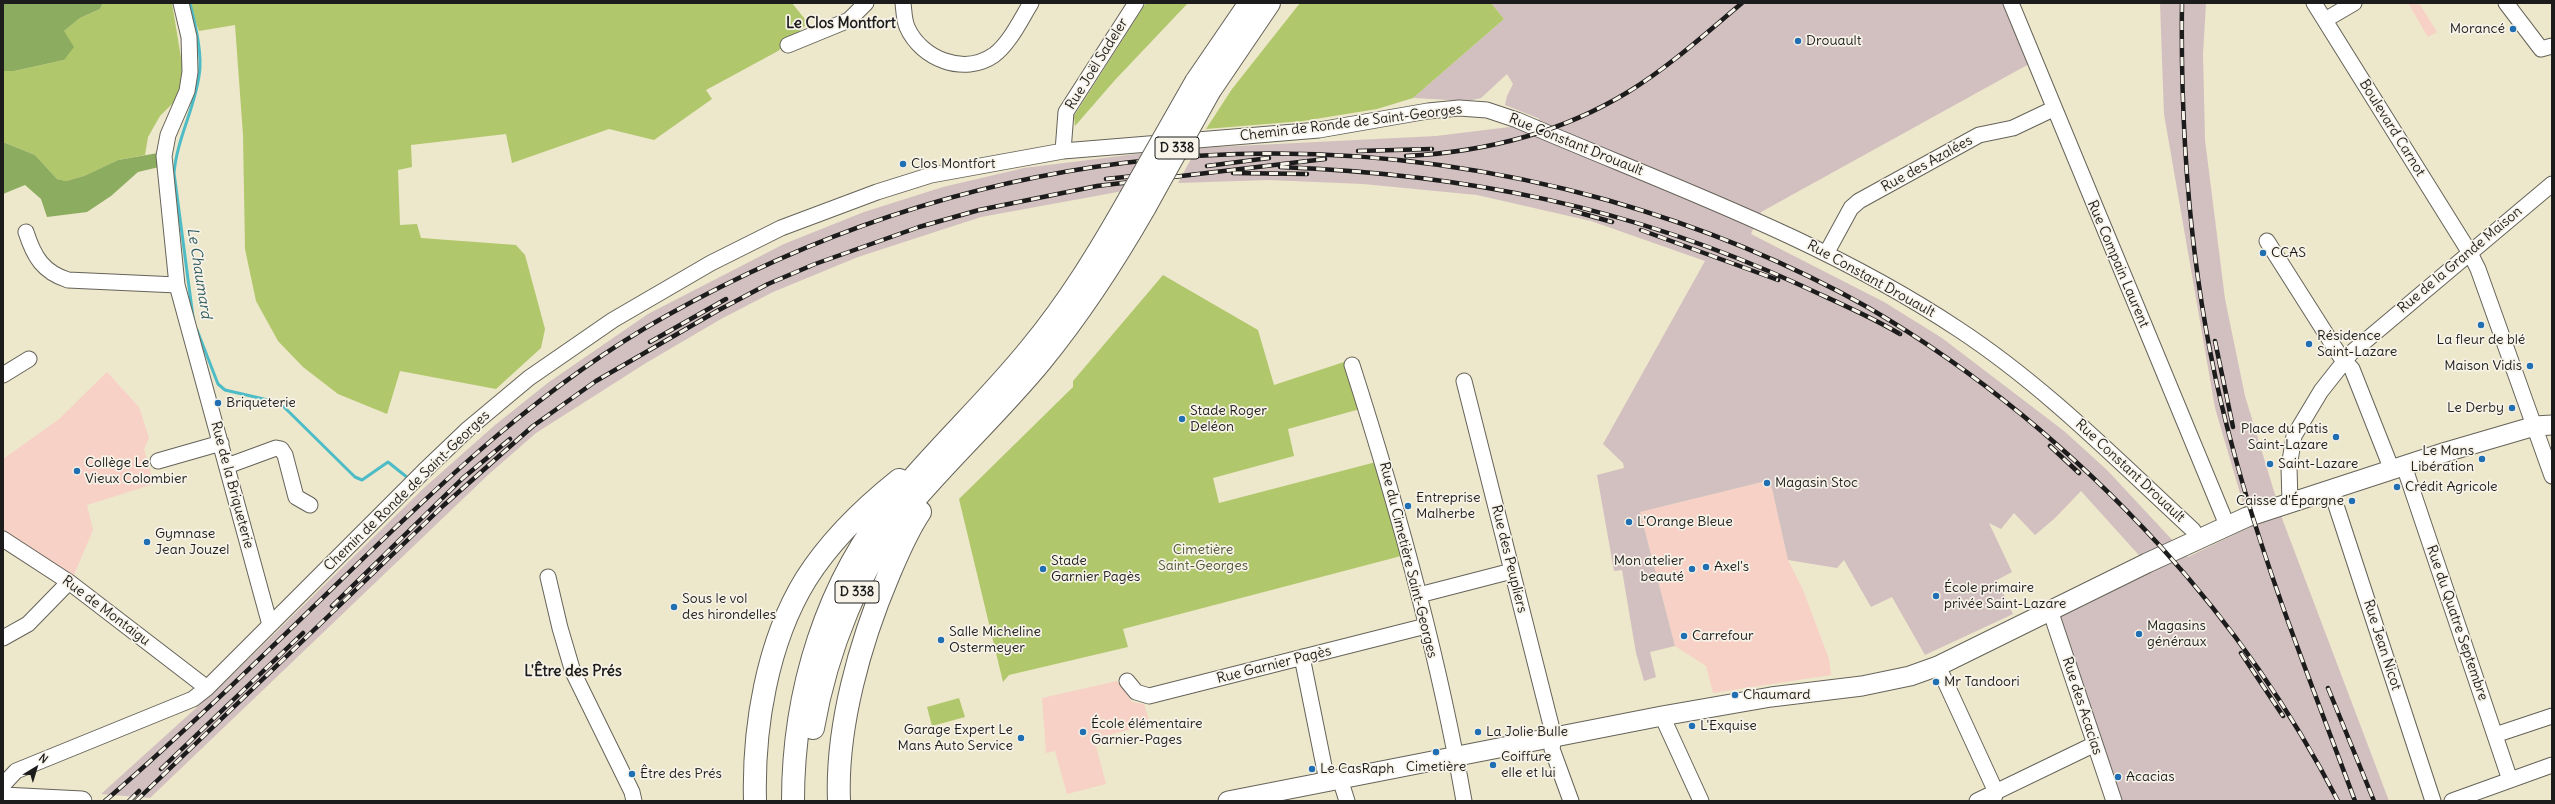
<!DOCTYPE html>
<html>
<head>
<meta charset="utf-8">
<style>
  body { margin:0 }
  #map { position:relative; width:2555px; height:804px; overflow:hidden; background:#ede7cb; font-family:Delius,sans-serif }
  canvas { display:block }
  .frame { position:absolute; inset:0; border:4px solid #1c1c1c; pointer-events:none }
  .north { position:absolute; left:16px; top:748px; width:40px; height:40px; -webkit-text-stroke:3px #f7f3e8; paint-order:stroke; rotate:38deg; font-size:11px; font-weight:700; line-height:16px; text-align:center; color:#1c1c1c }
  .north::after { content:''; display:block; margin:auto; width:14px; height:18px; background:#1c1c1c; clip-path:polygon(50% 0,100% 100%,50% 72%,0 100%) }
</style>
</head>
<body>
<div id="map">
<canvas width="2555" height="804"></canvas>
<div class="frame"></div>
<div class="north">N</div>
</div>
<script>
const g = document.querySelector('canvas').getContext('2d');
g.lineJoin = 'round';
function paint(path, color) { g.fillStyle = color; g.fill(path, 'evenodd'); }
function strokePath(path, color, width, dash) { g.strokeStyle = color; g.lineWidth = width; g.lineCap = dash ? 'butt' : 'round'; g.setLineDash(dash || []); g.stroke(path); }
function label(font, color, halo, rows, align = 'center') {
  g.font = font + ' Delius,sans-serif'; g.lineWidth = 3.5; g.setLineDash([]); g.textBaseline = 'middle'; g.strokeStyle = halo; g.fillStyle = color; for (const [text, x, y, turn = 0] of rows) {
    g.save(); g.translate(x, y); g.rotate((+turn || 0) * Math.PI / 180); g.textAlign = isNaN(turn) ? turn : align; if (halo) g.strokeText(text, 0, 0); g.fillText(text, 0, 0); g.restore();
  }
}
const built = new Path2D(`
  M2408,3H2419L2437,32L2428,37Z
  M107,372L139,407L149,438L144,449L154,484L87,505L93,530L73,577L3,531V459L58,420Z
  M1770,480L1788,560L1803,590L1829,659L1831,675L1713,693L1706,666L1675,646L1640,512Z
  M1117,681L1132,702L1144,704L1150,724L1094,739L1106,784L1067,794L1055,751L1046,753L1042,698Z`);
const industrial = new Path2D(`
  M1491,3H2004L2029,64L1761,212L1751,234L1884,302L1942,338L2064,431L2107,470L2188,557L2250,527L2215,408L2164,114L2160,3H2206L2203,54L2205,140L2225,299L2245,396L2283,521L2389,801H2114L2050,610L2146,563L2081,491L2055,518L2035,535L2014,513L2001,529L1989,523L2012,572L1997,580L2013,614L1925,655L1892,597L1871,607L1844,560L1837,568L1788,560L1770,480L1640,512L1675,646L1650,652L1656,677L1644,681L1636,653L1622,570L1614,571L1597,475L1624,468L1623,463L1603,444L1705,261L1591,221L1477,195L1363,184L1269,180L1178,183L1197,148L1436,136L1518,126L1540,119L1505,105L1507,96L1513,84L1507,74L1481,98L1468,101L1413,98L1504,19Z
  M1144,153L1123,191L981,217L858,257L773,292L721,319L646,363L536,433L489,474L150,798L101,794L226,681L425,487L495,425L549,382L648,314L784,244L864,212L943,187L1024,168Z`);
const green = new Path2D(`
  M103,3H172L183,70L177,99L160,116L148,137L145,155L118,160L84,176L66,181L57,179L35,155L3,142V71H14L64,60V31L80,18L100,9Z
  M189,3H792L808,23L778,51L706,90L712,99L654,140L609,129L512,163L506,134L411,145L412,167L398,170L400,225L417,224L421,238L516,245L525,255L545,329L541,348L496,389L400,371L387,414L338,394L303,367L278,341L256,301L245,249L243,135L235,25L199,31Z
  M1146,3H1188L1115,80L1075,126L1074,116Z
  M1300,3H1491L1504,19L1413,98L1377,109L1303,121L1206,129L1232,89Z
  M1163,275L1258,330L1274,385L1344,362L1360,409L1288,429L1294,456L1213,478L1219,503L1376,462L1401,556L1123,629L1128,647L1009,675L1003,682L959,499L1073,387V381Z
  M959,698L965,717L932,726L927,707Z`);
const forest = new Path2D(`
  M3,3H103L100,9L80,18L64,31L74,47L64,60L14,71H3Z
  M3,142L35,155L57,179L66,181L84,176L118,160L158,153L159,167L138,172L111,196L87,212L47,217L41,199L25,185L3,194Z`);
const stream = new Path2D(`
  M190,3C195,23 203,55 199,76C194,110 177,139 174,173L193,317
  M197,330L218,384L225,390L268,400L284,407L355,477L362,480L388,462L408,478`);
const minor = new Path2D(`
  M181,3L189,37L190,72L187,91L168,135L164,156L177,285L270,625
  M903,3C904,11 904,20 907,27C921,59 964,76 994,55C1010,43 1021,19 1031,3
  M2011,3L2227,525
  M2314,3L2470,253L2478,269L2552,476
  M2506,3L2541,49L2552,46
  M2325,20L2354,3
  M788,45L849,20L866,3
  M1063,151L1066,112L1136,3
  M26,232C34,257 43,272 68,280L177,285
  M2267,241L2340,356L2352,369L2392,470
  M1827,252L1851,208L1859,201L1979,135L2013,128L2053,109
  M1352,365C1398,508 1438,653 1464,801
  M3,375L29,359
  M1464,381L1554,737L1552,749L1571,801
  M158,461L221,443
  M227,466L276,448L281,449L285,455L296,497L310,505
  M2404,466L2510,780
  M2331,490L2433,801
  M2290,503L2289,467L2294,436L2321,391L2351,353L2552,184
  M3,539L69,582L207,688
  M548,577L560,628L573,672L632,792L634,801
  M1419,595L1512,571
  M2050,610L2114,801
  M3,638L28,624L69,582
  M1302,657L1327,781
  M1938,666L1996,792L1993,801
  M1127,681L1136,692L1149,696L1426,626
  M1662,716L1701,801
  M2495,735L2552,716
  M1340,779L1347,801
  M3,785L16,771L193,699L207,688L424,471L468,429L529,378L613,320L711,263L781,228L877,192L931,175L1063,151L1319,130L1428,111L1459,108L1487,110L1517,120C1668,185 1821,238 1958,329C2045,386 2117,460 2193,530L2197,539
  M1977,801L2095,744
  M2452,801L2552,765`);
const major = new Path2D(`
  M3,797L82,801
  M1228,801L1662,716L1771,697L1862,686L1910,676L1938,666L2147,563L2247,517L2446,452L2535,426L2552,425`);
const highway = new Path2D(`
  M1196,82L1250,3
  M1210,90L1269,3
  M813,728C826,653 859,566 908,507C950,457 999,412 1041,361C1081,312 1114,261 1145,207
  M755,801C753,728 767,642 806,579C830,541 864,508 899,480
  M793,801C793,693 826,581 897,497C939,446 988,401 1030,349C1069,302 1100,251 1130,198
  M839,801C836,727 860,642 889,574C898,553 907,531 920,512`);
const rail = new Path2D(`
  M2182,3C2180,153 2193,305 2233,449C2265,569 2312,685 2355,801
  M1358,151L1432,149
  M1406,156C1484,152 1561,133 1628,92C1669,67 1705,34 1742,3
  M1207,166L1269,158
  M1280,167C1466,174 1630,207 1800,285C1834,301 1868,315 1900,334
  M1233,173L1307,174
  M1106,179L1134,176
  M1573,211L1612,222
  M1641,230L1778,280
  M2215,341L2233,427
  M650,342L726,299
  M2050,446L2079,473
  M332,606L463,478L510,439
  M2241,653L2283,716
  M2328,688L2374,801
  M161,769L303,633
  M105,801C187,730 265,654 342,579C443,481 543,385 666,316C958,152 1285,110 1607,200C1698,226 1786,261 1869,308C1978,372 2076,454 2161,547C2231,624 2290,708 2338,801
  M129,801L139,791
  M136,801L444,505L533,426L596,381L717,311L768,284L815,264L919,227L979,210L1097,186L1325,159`);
const highwayBridge = new Path2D(`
  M1130,198L1196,82
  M1145,207L1210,90`);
const markers = [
  [2513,29,4,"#1f6fb2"],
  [1798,41,4,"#1f6fb2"],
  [903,164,4,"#1f6fb2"],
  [2263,253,4,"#1f6fb2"],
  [2481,325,4,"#1f6fb2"],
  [2309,344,4,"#1f6fb2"],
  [2530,366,4,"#1f6fb2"],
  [218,403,4,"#1f6fb2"],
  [2512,408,4,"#1f6fb2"],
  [1182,419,4,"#1f6fb2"],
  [2336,437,4,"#1f6fb2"],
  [2482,459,4,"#1f6fb2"],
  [2270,464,4,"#1f6fb2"],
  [77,471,4,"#1f6fb2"],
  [1767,483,4,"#1f6fb2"],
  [2397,487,4,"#1f6fb2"],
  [2352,501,4,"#1f6fb2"],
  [1408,506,4,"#1f6fb2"],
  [1629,522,4,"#1f6fb2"],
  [147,542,4,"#1f6fb2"],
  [1706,567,4,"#1f6fb2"],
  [1043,569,4,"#1f6fb2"],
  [1692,569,4,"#1f6fb2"],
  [1936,596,4,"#1f6fb2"],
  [674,607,4,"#1f6fb2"],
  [2139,634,4,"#1f6fb2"],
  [1684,636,4,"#1f6fb2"],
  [941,640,4,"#1f6fb2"],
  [1936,682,4,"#1f6fb2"],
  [1735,695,4,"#1f6fb2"],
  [1692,726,4,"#1f6fb2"],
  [1083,732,4,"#1f6fb2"],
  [1478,732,4,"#1f6fb2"],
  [1021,738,4,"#1f6fb2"],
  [1436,752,4,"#1f6fb2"],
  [1493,765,4,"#1f6fb2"],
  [1312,769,4,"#1f6fb2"],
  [632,774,4,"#1f6fb2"],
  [2118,777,4,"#1f6fb2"]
];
const shields = [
  [1177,148,44],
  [857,592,44]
];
const shieldNames = [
  ["D 338",1177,148],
  ["D 338",857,592]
];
const poiNames = [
  ["Morancé",2505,29,"right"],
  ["Drouault",1806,41],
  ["Clos Montfort",911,164],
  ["CCAS",2271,253],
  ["Résidence",2317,336],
  ["Saint-Lazare",2317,352],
  ["La fleur de blé",2481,340,"center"],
  ["Maison Vidis",2522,366,"right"],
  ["Briqueterie",226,403],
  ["Le Derby",2504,408,"right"],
  ["Stade Roger",1190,411],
  ["Deléon",1190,427],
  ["Place du Patis",2328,429,"right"],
  ["Saint-Lazare",2328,445,"right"],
  ["Le Mans",2474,451,"right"],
  ["Libération",2474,467,"right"],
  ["Collège Le",85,463],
  ["Vieux Colombier",85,479],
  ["Saint-Lazare",2278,464],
  ["Magasin Stoc",1775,483],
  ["Crédit Agricole",2405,487],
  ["Entreprise",1416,498],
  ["Malherbe",1416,514],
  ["Caisse d'Épargne",2344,501,"right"],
  ["L'Orange Bleue",1637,522],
  ["Gymnase",155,534],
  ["Jean Jouzel",155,550],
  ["Stade",1051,561],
  ["Garnier Pagès",1051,577],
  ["Mon atelier",1684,561,"right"],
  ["beauté",1684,577,"right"],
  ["Axel's",1714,567],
  ["École primaire",1944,588],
  ["privée Saint-Lazare",1944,604],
  ["Sous le vol",682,599],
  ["des hirondelles",682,615],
  ["Magasins",2147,626],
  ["généraux",2147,642],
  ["Salle Micheline",949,632],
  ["Ostermeyer",949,648],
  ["Carrefour",1692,636],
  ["Mr Tandoori",1944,682],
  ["Chaumard",1743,695],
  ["École élémentaire",1091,724],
  ["Garnier-Pages",1091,740],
  ["L'Exquise",1700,726],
  ["Garage Expert Le",1013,730,"right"],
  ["Mans Auto Service",1013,746,"right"],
  ["La Jolie Bulle",1486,732],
  ["Coiffure",1501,757],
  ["elle et lui",1501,773],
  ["Cimetière",1436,767,"center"],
  ["Le CasRaph",1320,769],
  ["Être des Prés",640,774],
  ["Acacias",2126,777]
];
const streetNames = [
  ["Rue Joël Sadeler",1097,64,-58],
  ["Chemin de Ronde de Saint-Georges",1351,123,-7],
  ["Boulevard Carnot",2392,128,58],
  ["Rue Constant Drouault",1576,145,22],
  ["Rue des Azalées",1927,164,-29],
  ["Rue de la Grande Maison",2460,260,-40],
  ["Rue Compain Laurent",2118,264,67],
  ["Rue Constant Drouault",1871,279,29],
  ["Rue Constant Drouault",2130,471,43],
  ["Rue de la Briqueterie",232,485,75],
  ["Chemin de Ronde de Saint-Georges",407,491,-44],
  ["Rue des Peupliers",1509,559,76],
  ["Rue du Cimetière Saint-Georges",1408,560,76],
  ["Rue de Montaigu",106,611,37],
  ["Rue du Quatre Septembre",2457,623,71],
  ["Rue Jean Nicot",2382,645,72],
  ["Rue Garnier Pagès",1274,665,-14],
  ["Rue des Acacias",2082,706,72]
];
const parkNames = [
  ["Cimetière",1203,550],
  ["Saint-Georges",1203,566]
];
const neighbourhoodNames = [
  ["Le Clos Montfort",841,24],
  ["L'Être des Prés",573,672]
];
const waterNames = [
  ["Le Chaumard",199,273,81]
];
paint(built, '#f7d1c6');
paint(industrial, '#d2bfbf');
paint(green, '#b1c76b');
paint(forest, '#8cac5f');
strokePath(stream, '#4ebcc7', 3);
strokePath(minor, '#656359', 17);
strokePath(major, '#656359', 21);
strokePath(highway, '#656359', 24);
strokePath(minor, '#fff', 15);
strokePath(major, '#fff', 19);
strokePath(highway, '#fff', 22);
strokePath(rail, '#1c1c1c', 4.5);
strokePath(rail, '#f7f3e8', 3, [9]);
strokePath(highwayBridge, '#656359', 24, []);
strokePath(highwayBridge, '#fff', 22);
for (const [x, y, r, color] of markers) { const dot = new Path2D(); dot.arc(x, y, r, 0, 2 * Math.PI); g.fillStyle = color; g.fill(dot); strokePath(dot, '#f7f3e8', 1.5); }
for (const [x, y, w] of shields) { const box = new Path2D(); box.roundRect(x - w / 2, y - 11, w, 22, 3); g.fillStyle = '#f7f3e8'; g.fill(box); strokePath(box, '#1c1c1c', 1); }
label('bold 13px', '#1c1c1c', null, shieldNames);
label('14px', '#1c1c1c', '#f7f3e8', poiNames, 'left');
label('14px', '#1c1c1c', '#f7f3e8', streetNames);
label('14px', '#505838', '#f7f3e8', parkNames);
label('bold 15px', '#1c1c1c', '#f7f3e8', neighbourhoodNames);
label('italic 15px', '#305c60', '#f7f3e8', waterNames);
</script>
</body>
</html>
